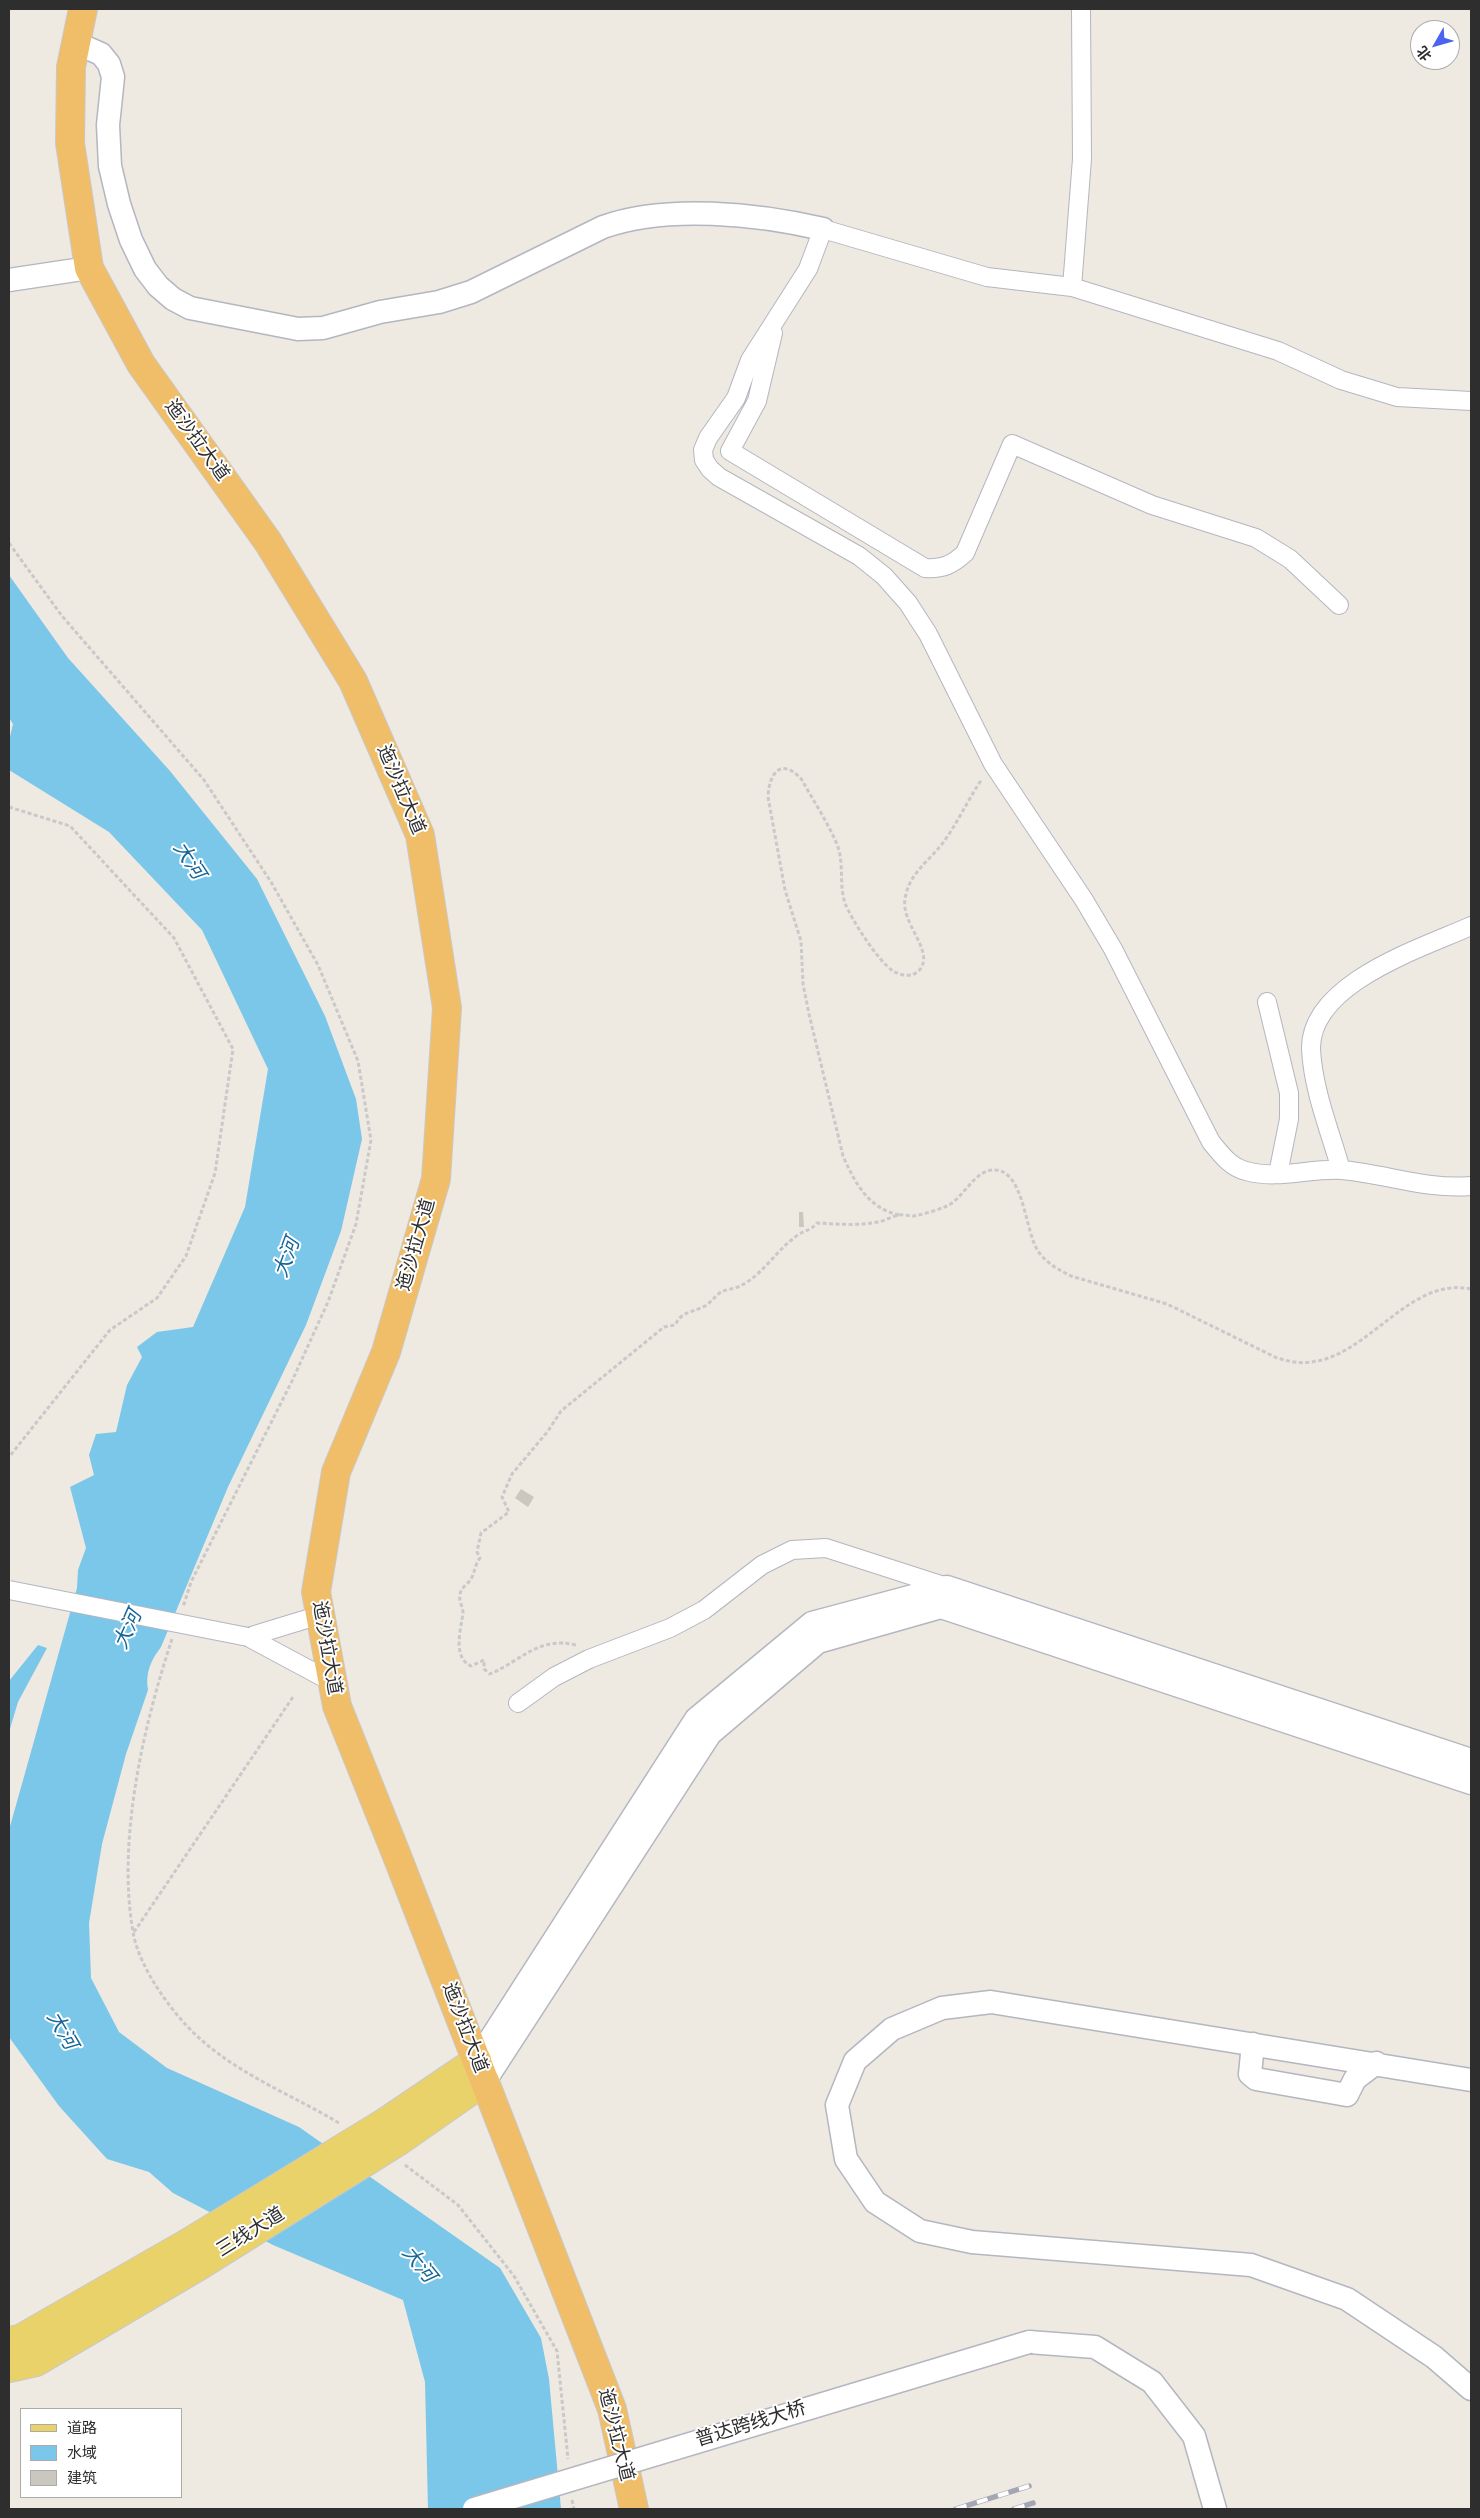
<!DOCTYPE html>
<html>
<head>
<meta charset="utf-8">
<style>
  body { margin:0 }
  #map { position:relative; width:1480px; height:2518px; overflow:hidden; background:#eee9e1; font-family:"Titillium Web","Noto Sans SC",sans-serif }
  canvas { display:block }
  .frame { position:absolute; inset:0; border:10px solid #2e2e2e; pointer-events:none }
  .legend { position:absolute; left:20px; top:2408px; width:162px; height:90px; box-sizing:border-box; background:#fff; border:1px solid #ababab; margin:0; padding:6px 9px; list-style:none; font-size:15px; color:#2e2e2e }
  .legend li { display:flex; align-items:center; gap:10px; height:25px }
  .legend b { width:25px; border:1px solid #ababab }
  .north { position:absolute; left:1410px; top:20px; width:50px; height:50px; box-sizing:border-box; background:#fff; border:1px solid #ababab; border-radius:50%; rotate:232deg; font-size:14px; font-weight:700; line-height:20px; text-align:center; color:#2e2e2e }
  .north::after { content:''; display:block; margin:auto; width:18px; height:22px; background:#4c63f0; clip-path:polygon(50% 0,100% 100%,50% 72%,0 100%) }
</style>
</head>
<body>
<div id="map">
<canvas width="1480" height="2518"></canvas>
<div class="frame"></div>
<ul class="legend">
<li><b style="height:6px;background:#ead26b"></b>道路</li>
<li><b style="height:14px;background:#7bc7e9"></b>水域</li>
<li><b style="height:14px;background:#cac7bf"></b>建筑</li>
</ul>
<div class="north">北</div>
</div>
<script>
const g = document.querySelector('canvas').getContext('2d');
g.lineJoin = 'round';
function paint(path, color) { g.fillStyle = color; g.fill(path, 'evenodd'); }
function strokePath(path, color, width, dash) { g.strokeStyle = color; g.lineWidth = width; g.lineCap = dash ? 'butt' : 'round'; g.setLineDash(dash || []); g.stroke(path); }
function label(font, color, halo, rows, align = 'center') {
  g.font = font + ' "Titillium Web","Noto Sans SC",sans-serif'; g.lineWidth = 4; g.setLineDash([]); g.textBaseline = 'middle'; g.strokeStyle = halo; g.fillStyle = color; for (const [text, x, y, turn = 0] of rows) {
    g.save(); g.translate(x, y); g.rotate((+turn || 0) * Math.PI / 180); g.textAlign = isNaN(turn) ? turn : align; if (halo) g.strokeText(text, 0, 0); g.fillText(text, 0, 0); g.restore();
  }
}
const water = new Path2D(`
  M9,575L68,658L170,771L257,879L325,1016L356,1099L362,1139L341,1231L306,1325L228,1487L161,1647C151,1660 145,1673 148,1690L126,1754L102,1844L89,1923L91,1978L119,2032L167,2068L299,2127L500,2268L541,2338L549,2379L561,2509H428L425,2382L403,2300L273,2245L173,2193L149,2172L107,2159L59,2106L9,2037V1830L77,1588L78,1570L86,1548L70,1487L94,1475L89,1455L96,1434L116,1432L127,1385L142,1357L137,1347L157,1332L193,1327L245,1207L268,1069L202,930L109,832L9,770V741L13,724L9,718Z
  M38,1645L47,1648L18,1702L9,1732V1681Z`);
const building = new Path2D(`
  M799,1212H803L804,1227H799Z
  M521,1489L534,1497L528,1507L515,1498Z`);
const path = new Path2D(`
  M9,543L62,616L204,780L271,882L318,965L358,1061L371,1140L356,1224L328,1302L292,1381L191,1582L183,1607
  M9,807L70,826L174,938L233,1049L215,1173L186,1256L157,1298L110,1330L9,1457
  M899,1215C868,1208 855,1183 843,1156L809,1014L803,984L801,941L785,890L768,797C769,772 782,757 802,780C814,802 829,824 838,847C844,866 839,885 845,903C851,919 878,961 893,971C898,974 904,976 911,975C915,974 920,971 922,966C931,948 901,922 905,899C909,871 933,859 947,837C960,818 969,798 982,779
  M172,1639C143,1727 117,1840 133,1932C138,1963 165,2003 187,2026C229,2071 287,2092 339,2123
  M576,1645C539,1636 522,1660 490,1674L484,1669V1660L471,1666C452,1657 461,1629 463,1613C463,1605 457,1600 461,1591C463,1586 469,1583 471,1579C475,1572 475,1564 480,1558L477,1552L481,1533L509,1512L502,1497L512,1474L548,1431L561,1411L664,1327L675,1325C682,1311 691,1313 703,1307C710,1304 715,1296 721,1292C727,1289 734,1289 740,1286C763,1275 777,1249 798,1235C805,1230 810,1231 817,1223C837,1224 858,1226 878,1222C885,1221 892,1216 899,1215C904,1214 909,1216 914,1216C925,1214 937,1210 947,1206C964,1198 974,1170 994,1170C1024,1169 1025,1232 1038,1251C1046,1263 1059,1270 1071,1276L1167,1304L1277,1358C1288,1361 1299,1364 1311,1362C1369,1356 1410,1276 1471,1289
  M134,1932L293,1697
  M405,2165L458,2205L514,2276L557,2351L568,2459
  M572,2500L574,2509`);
const minor = new Path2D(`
  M1072,287L1082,159L1081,9
  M773,333L757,401L730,451L925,568C943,569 952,565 965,553L1012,444L1152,505L1256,538L1290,559L1339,605
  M1471,401L1397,397L1341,380L1278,351L1072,287L987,277L823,229L808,269L750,360L736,398L708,438L703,450L704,460L710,469L719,477L859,556L884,576L908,603L928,634L993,764L1084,900L1113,949L1211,1142C1221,1154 1230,1167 1246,1171C1277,1180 1310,1168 1342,1170C1386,1174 1427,1190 1471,1186
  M1267,1002L1289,1093V1119L1278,1174
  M1341,1170C1330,1131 1313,1090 1311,1049C1310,983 1422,948 1471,926
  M248,1637L332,1682
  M248,1637L320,1615
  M518,1703L554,1677L589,1659L670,1628L704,1610L762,1565L792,1550L826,1548L947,1587`);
const tertiary = new Path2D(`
  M76,43L101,54L109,64L113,77L108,125L110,166L119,204L131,240L145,269L158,286L173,299L190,308L298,329L323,328L380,312L439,302L471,292L603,227C667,204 758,214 823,229
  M9,280L89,268
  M1253,2044L1250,2074L1256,2079L1347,2095L1355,2079L1376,2063
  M477,2060L696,1719L812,1623L947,1587L1471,1760
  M1471,2080L991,2002L942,2008L892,2029L855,2061L837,2105L846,2159L875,2202L920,2231L972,2242L1251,2265L1347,2299L1434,2357L1471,2389
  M485,2081L710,1734L818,1642L941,1607L1471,1783
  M1029,2342L1095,2347L1152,2382L1194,2436L1215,2509`);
const primary = new Path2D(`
  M387,2121L477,2060
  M399,2141L485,2081
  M9,2341L20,2339L186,2244
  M9,2368L36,2362L199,2266`);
const trunk = new Path2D(`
  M83,9L71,67L70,143L89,268L141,364L268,542L353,681L420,835L447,1008L436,1179L386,1352L336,1472L316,1592L337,1706L397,1856L612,2409L634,2509`);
const rail = new Path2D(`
  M956,2509L1029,2486
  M1014,2509L1033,2503`);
const minorBridge = new Path2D(`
  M9,1590L248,1637`);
const tertiaryBridge = new Path2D(`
  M474,2509L1029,2342`);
const primaryBridge = new Path2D(`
  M186,2244L387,2121
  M199,2266L399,2141`);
const streetNames = [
  ["迤沙拉大道",196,441,54],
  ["迤沙拉大道",400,790,67],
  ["迤沙拉大道",417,1245,-74],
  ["迤沙拉大道",326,1648,80],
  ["迤沙拉大道",464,2028,69],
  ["三线大道",251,2233,-32],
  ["普达跨线大桥",751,2425,-17],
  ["迤沙拉大道",615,2435,76]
];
const waterNames = [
  ["大河",188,861,57],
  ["大河",288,1258,-70],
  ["大河",129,1630,-66],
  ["大河",61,2031,60],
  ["大河",418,2265,51]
];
paint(water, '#7bc7e9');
paint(building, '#cac7bf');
strokePath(minor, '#b4b6c0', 20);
strokePath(tertiary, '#b4b6c0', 25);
strokePath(primary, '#c9c9c9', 30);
strokePath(trunk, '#c9c9c9', 30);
strokePath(path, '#c9c9c9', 3, [4, 2.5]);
strokePath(minor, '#fff', 18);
strokePath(tertiary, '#fff', 22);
strokePath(primary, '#ead26b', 28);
strokePath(trunk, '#f0be68', 28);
strokePath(rail, '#a4a6b6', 5.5);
strokePath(rail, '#fff', 4, [11]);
strokePath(minorBridge, '#b4b6c0', 20, []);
strokePath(tertiaryBridge, '#b4b6c0', 25, []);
strokePath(primaryBridge, '#c9c9c9', 30, []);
strokePath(minorBridge, '#fff', 18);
strokePath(tertiaryBridge, '#fff', 22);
strokePath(primaryBridge, '#ead26b', 28);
label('19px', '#2e2e2e', '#fff', streetNames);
label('italic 20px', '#16669a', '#fff', waterNames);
</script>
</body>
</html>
